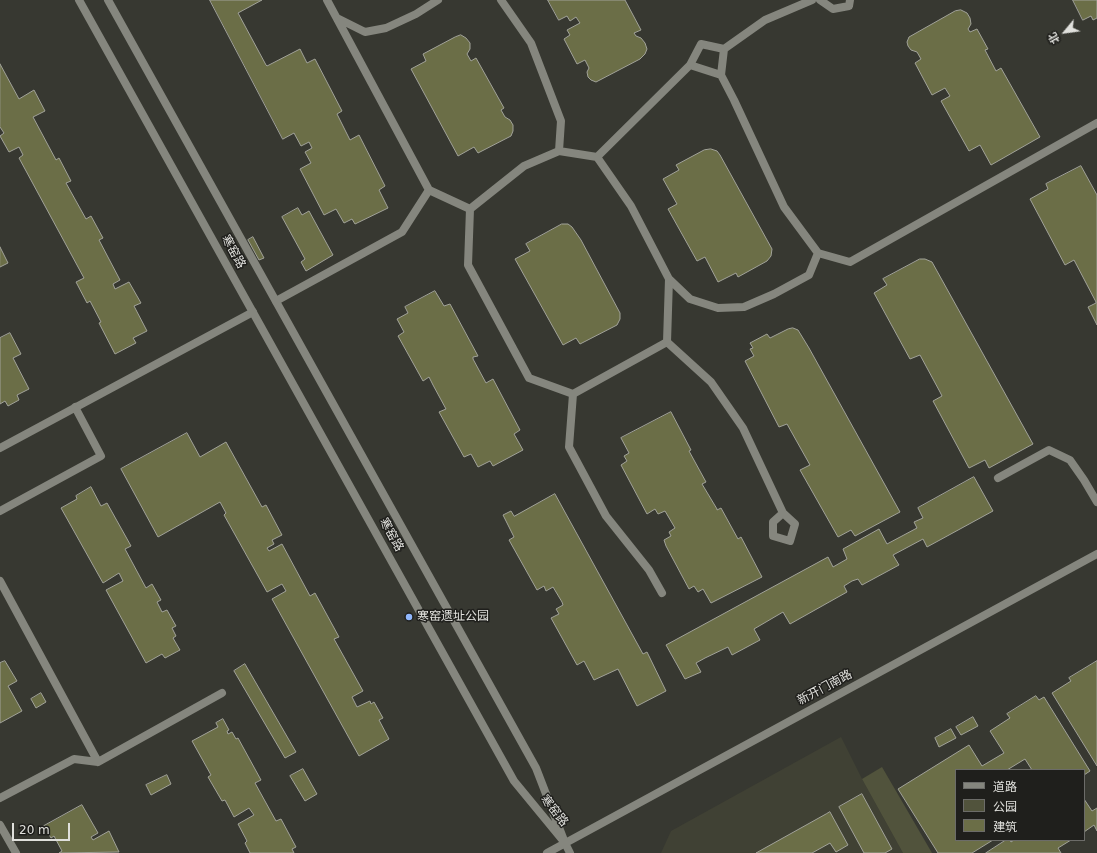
<!DOCTYPE html>
<html>
<head>
<meta charset="utf-8">
<style>
  body { margin:0 }
  #map { position:relative; width:1097px; height:853px; overflow:hidden; background:#373831; font-family:"DejaVu Sans","Noto Sans SC",sans-serif }
  canvas { display:block }
  .legend { position:absolute; left:955px; top:769px; width:130px; height:72px; box-sizing:border-box; background:#1f1f1c; border:1px solid #6c6c69; margin:0; padding:5px 7px; list-style:none; font-size:12px; color:#e0e0dc }
  .legend li { display:flex; align-items:center; gap:8px; height:20px }
  .legend b { width:20px; border:1px solid #6c6c69 }
  .north { position:absolute; left:1045px; top:12px; width:40px; height:40px; -webkit-text-stroke:3px #1f1f1c; paint-order:stroke; rotate:241deg; font-size:11px; font-weight:700; line-height:16px; text-align:center; color:#e0e0dc }
  .north::after { content:''; display:block; margin:auto; width:14px; height:18px; background:#e0e0dc; clip-path:polygon(50% 0,100% 100%,50% 72%,0 100%) }
  .scale { position:absolute; left:12px; top:823px; width:58px; height:18px; box-sizing:border-box; border:2px solid #e0e0dc; border-top:0; padding-left:5px; font-size:12px; line-height:14px; white-space:nowrap; color:#e0e0dc; -webkit-text-stroke:3px #1f1f1c; paint-order:stroke }
</style>
</head>
<body>
<div id="map">
<canvas width="1097" height="853"></canvas>
<ul class="legend">
<li><b style="height:5px;background:#85867e"></b>道路</li>
<li><b style="height:11px;background:#51533c"></b>公园</li>
<li><b style="height:11px;background:#6b6e47"></b>建筑</li>
</ul>
<div class="north">北</div>
<div class="scale">20 m</div>
</div>
<script>
const g = document.querySelector('canvas').getContext('2d');
g.lineJoin = 'round';
function paint(path, color) { g.fillStyle = color; g.fill(path, 'evenodd'); }
function strokePath(path, color, width, dash) { g.strokeStyle = color; g.lineWidth = width; g.lineCap = dash ? 'butt' : 'round'; g.setLineDash(dash || []); g.stroke(path); }
function label(font, color, halo, rows, align = 'center') {
  g.font = font + ' "DejaVu Sans","Noto Sans SC",sans-serif'; g.lineWidth = 3; g.setLineDash([]); g.textBaseline = 'middle'; g.strokeStyle = halo; g.fillStyle = color; for (const [text, x, y, turn = 0] of rows) {
    g.save(); g.translate(x, y); g.rotate((+turn || 0) * Math.PI / 180); g.textAlign = isNaN(turn) ? turn : align; if (halo) g.strokeText(text, 0, 0); g.fillText(text, 0, 0); g.restore();
  }
}
const built = new Path2D(`
  M841,737L862,779L903,853H661L671,831Z`);
const green = new Path2D(`
  M882,767L932,853H903L862,779Z`);
const building = new Path2D(`
  M210,0H262L238,13L266,65L267,66L300,49L307,63L315,59L342,111L337,114L350,140L359,135L385,186L379,190L388,208L355,224L352,219L344,223L336,209L324,215L300,169L311,163L305,152L312,148L309,142L301,146L294,133L283,139Z
  M548,0H625L641,30L634,33L636,36L641,38L645,43L647,49L645,54L640,59L596,82L591,80L588,77L587,72L589,68L585,60L577,64L564,39L570,35L567,30L580,23L576,17L570,21L567,16L559,20Z
  M1073,0H1097V18L1093,20L1091,16L1083,20Z
  M961,10L967,13L970,18L971,24L968,29L970,32L977,29L988,49L985,50L996,71L1001,68L1040,137L991,165L980,145L969,151L941,101L950,96L945,88L932,95L915,63L921,59L917,52L911,50L908,46L907,42L909,37L955,11Z
  M461,35L466,38L470,43V49L467,54L471,61L476,58L504,108L501,110L505,117L510,120L513,125V131L511,136L478,153L474,147L458,156L411,69L426,61L423,54L455,37Z
  M0,64L19,99L34,90L45,111L33,117L56,160L59,158L71,181L66,183L86,219L91,216L103,238L99,240L120,280L113,284L115,289L129,282L141,303L134,306L147,331L133,338L136,343L115,354L99,323L101,322L90,301L87,303L76,282L84,278L19,158L23,155L19,147L9,152L0,136L4,133L0,127Z
  M711,149L717,151L720,155L772,249L771,256L767,261L738,277L736,273L718,282L705,257L697,261L668,209L677,204L663,179L679,170L676,165L704,150Z
  M1081,166L1097,195V325L1088,307L1096,303V302L1074,260L1065,265L1030,199L1048,189L1046,184Z
  M298,208L302,215L309,211L333,255L306,271L301,262L305,259L282,217Z
  M562,224H568L572,227L581,240L620,313V319L617,325L580,344L576,338L563,345L515,259L530,251L526,244Z
  M253,237L264,258L259,260L248,240Z
  M0,247L8,263L0,267Z
  M920,259H925L932,262L1033,444L989,468L985,460L969,468L933,401L942,396L940,392L920,355L910,359L874,293L887,285L883,279Z
  M435,291L444,306L450,304L478,356L473,357V359L486,383L493,379L520,430L514,434L523,450L493,466L490,461L478,467L471,454L464,457L439,412L446,409L433,385L429,377L423,381L398,336L404,332L397,319L408,313L405,307Z
  M793,328L798,330L809,348L900,512L855,536L851,530L838,537L800,470L810,465L787,424L779,427L745,361L754,356L750,349L753,348L750,343L767,334L770,338L788,329Z
  M10,333L21,354L13,358L29,389L17,395L19,400L8,406L5,401L0,404V338Z
  M671,412L691,450L689,451L706,482L702,484L717,509V510L721,508L738,539L741,537L762,577L711,603L703,589L698,592L694,586L689,589L666,546L664,540L671,536L669,532L675,528L665,511L658,514L655,509L647,514L621,465L627,461L624,456L629,453L621,438Z
  M187,433L200,457L226,442L262,507L266,505L282,535L272,540L274,544L267,548L269,551L282,544L310,596L315,593L339,637L334,639L363,691L352,697L357,707L370,701L371,704L374,702L383,718L379,720L389,739L359,756L272,599L286,591L282,584L267,592L224,515L226,513L220,502L158,537L121,469Z
  M974,477L993,511L927,547L923,539L893,555L899,565L862,585L858,579L852,581L844,586L847,592L790,624L783,612L754,629L760,640L732,655L728,647L705,658L696,663L701,672L685,679L666,645L828,557L833,567L847,559L843,549L879,529L887,544L917,528L914,522L923,518L918,508Z
  M91,487L101,506L107,503L131,546L125,549L146,588L152,584L161,600L157,602L162,612L167,610L176,626L172,628L176,636L173,638L180,650L165,658L162,654L146,663L106,590L123,581L119,573L103,583L61,508L77,499L76,496Z
  M555,494L643,654L647,652L666,691L637,706L618,669L594,680L584,661L577,665L551,618L559,614L556,609L563,605L562,602L553,587L546,591L544,586L537,590L509,540L514,537L503,515L511,511L514,516Z
  M5,661L17,681L8,686L22,711L0,723V663Z
  M1097,661V766L1052,693L1071,681L1069,678Z
  M245,664L296,752L285,758L234,671Z
  M41,693L46,702L36,708L31,699Z
  M1036,696L1039,700L1044,697L1090,771L1084,775V770H1032L1025,759L1007,770H956V840H993L972,853H938L898,789L969,745L982,766L1004,753L990,731L1010,718L1007,714Z
  M973,717L978,726L961,735L956,727Z
  M223,719L229,730L227,731L228,734L232,732L236,739L238,738L261,780L255,783L276,821L281,819L296,847L292,849L294,853H250L245,843L247,841L238,824L254,815L249,808L234,817L225,800L222,801L208,777L211,775L192,741L218,727L216,723Z
  M951,729L956,738L939,747L935,738Z
  M303,769L317,794L305,801L290,776Z
  M167,775L171,784L151,795L146,785Z
  M862,794L892,849L885,853H864L839,807Z
  M1084,799L1092,811L1097,808V831L1094,825L1084,832Z
  M82,805L98,833L91,837L93,840L109,831L119,852L59,853L62,851L54,836L51,838L44,826Z
  M830,812L848,845L836,852L830,843L812,853H756L826,814Z
  M1006,840H1010L1011,842L1014,840H1071L1058,848L1061,853H986Z`);
const service = new Path2D(`
  M998,478L1049,450L1070,460L1084,480L1097,502`);
const minor = new Path2D(`
  M327,0L429,190
  M501,0L531,43L561,121L559,151
  M820,0L833,9L849,6L850,0
  M337,18L365,32L386,28L416,14L438,0
  M721,75L724,49
  M470,209L468,265L529,378L573,394L667,342L669,279L631,206L597,157
  M818,253L850,262L1097,123
  M669,279L690,299L718,308L744,307L774,294L809,275L818,253L784,207L734,100L721,75L690,65
  M276,301L402,232L429,190L470,209L524,166L559,151L597,157L690,65L701,44L724,49L765,20L812,0
  M667,342L711,382L743,428L783,513L773,522V536L790,541L795,524L783,513
  M573,394L569,447L606,516L649,570L662,593
  M0,448L253,312
  M0,511L101,456L75,407
  M0,581L98,762
  M0,798L74,759L98,762L222,693
  M0,825L16,853`);
const tertiary = new Path2D(`
  M79,0L514,781L565,843
  M108,0L536,768L565,843L570,853
  M547,853L1097,554`);
const markers = [
  [409,617,4,"#91b8fd"]
];
const streetNames = [
  ["寒窑路",233,252,61],
  ["寒窑路",391,535,61],
  ["新开门南路",825,688,-28],
  ["寒窑路",554,811,51]
];
const poiNames = [
  ["寒窑遗址公园",417,617]
];
paint(built, '#404134');
paint(green, '#51533c');
paint(building, '#6b6e47');
strokePath(building, '#a1a299', 1);
strokePath(service, '#85867e', 8);
strokePath(minor, '#85867e', 8);
strokePath(tertiary, '#85867e', 8);
for (const [x, y, r, color] of markers) { const dot = new Path2D(); dot.arc(x, y, r, 0, 2 * Math.PI); g.fillStyle = color; g.fill(dot); strokePath(dot, '#1f1f1c', 1.5); }
label('12px', '#e0e0dc', '#1f1f1c', streetNames);
label('12px', '#e0e0dc', '#1f1f1c', poiNames, 'left');
</script>
</body>
</html>
